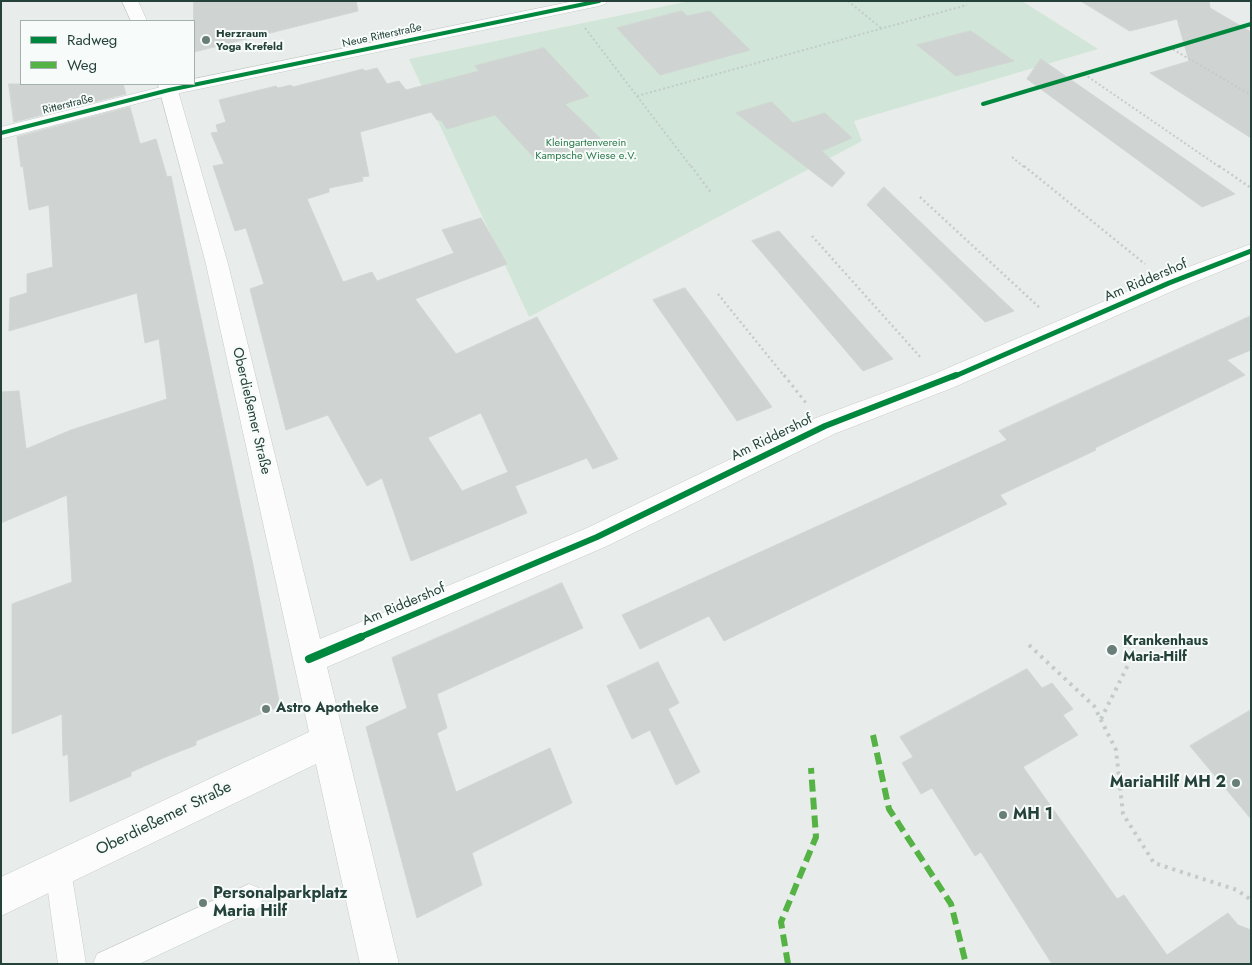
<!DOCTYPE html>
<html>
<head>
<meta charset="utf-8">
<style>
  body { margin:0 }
  #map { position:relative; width:1252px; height:965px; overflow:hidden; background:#e8edeb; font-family:Jost,sans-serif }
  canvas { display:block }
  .frame { position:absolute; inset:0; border:2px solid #24423a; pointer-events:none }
  .legend { position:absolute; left:20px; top:20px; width:175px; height:65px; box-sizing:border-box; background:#f7fbf9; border:1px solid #a3b1ad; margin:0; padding:6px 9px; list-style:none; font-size:15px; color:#24423a }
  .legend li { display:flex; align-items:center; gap:10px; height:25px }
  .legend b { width:25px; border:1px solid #a3b1ad }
</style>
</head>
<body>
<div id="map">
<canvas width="1252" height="965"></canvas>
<div class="frame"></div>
<ul class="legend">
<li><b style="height:6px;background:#00873e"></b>Radweg</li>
<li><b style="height:6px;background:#55b346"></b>Weg</li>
</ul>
</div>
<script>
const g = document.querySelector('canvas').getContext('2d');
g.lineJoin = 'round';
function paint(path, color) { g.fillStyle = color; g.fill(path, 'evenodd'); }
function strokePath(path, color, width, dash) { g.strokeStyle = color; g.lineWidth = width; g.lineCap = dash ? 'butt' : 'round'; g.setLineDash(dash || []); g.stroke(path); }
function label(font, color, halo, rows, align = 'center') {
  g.font = font + ' Jost,sans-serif'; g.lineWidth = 4; g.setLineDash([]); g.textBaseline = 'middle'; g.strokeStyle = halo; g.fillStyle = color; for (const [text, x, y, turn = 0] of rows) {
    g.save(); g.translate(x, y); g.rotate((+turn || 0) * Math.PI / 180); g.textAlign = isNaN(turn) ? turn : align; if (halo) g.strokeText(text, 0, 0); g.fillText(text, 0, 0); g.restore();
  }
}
const green = new Path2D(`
  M690,1H1022L1098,49L854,121L862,141L529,317L409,59Z`);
const building = new Path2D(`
  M194,1H356L358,11L194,52Z
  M1081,1H1209L1210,8L1251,32V138L1150,73L1189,61L1177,19L1130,31Z
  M682,11L687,16L710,11L750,50L660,75L617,28Z
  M971,31L1014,61L956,76L917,45Z
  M544,48L589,96L565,104L606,144L577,155L572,150L538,162L495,115L447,129L441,120H437L431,112L360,132L369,176L362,177L363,181L329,188V192L307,199L343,282L372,272L377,281L454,253L442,230L481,218L507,264L415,299L456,354L537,317L618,459L593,469L587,458L515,486L527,513L411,561L382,478L367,486L328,415L286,430L250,289L264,284L246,228L235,231L213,166L224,164L211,133L218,132L216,125L226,122L219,100L276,86L278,88L291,85L293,87L363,69L365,71L377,68L387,84L399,81L406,90L479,71L475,66ZM481,413L508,472L462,491L428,438Z
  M1041,59L1182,157L1235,194L1202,207L1027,79Z
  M9,84H123L126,94L14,122Z
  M772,102L793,123L825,113L852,138L822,151L845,173L832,187L736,113Z
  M130,107L140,144L156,139L167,177L171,176L253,565L280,706L196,741V745L168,756L131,772V776L70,802L68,754L63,756L62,714L12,734V604L72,582L67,495L1,523V392L19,391L26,449L71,430L167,399L159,339L145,343L137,293L9,331L10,298L27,293V274L53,267L49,205L29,210L23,166L21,167L17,137Z
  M884,187L958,258L1014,311L985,322L867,205Z
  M779,231L876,340L893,359L863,371L752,241Z
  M685,288L702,311L772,407L737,421L653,300Z
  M1251,316V350L1227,360L1245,375L1095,448L1096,450L1000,495L1007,504L724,641L709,616L640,649L622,615L1007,440L999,431Z
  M562,583L583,628L437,694L447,728L437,733L456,792L550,748L572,803L472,853L482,885L417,918L366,727L407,708L392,658Z
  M658,662L679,703L668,709L700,772L676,785L650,730L632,739L607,686Z
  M1027,669L1042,688L1052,683L1073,709L1063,715L1078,735L1023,767L1117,899L1124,895L1167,955L1228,913L1238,925L1251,930V964H1052L981,852L975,856L932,788L921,794L902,763L913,757L900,737Z
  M1251,710V819L1190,746Z`);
const pathFar3 = new Path2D(`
  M848,1L881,28
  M585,28L692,168
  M1169,47L1251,95
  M1084,74L1221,168
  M637,96L967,5
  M1012,157L1025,168`);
const pathFar2 = new Path2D(`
  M691,166L712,194
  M1024,166L1145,264
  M1219,166L1251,188
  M920,197L1041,309
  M812,236L922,359
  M718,294L785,377`);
const pathFar1 = new Path2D(`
  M784,375L806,403`);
const path = new Path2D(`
  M1029,645L1094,706L1116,750L1123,814L1154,863L1237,890L1251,900
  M1101,719L1130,661`);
const lane = new Path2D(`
  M58,857L67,861L71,870L86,964H58L45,870L49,861Z
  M249,884L259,888L263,898L259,908L139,964H93L97,954Z`);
const street = new Path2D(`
  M122,1H138L147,21H131Z
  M158,84H176L228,264L320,639L587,528L816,418L934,374L1161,277L1251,244V259L1177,289L952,388L834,434L607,546L327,667L399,964H360L316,764L1,916V877L309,732L206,264Z`);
const secondary = new Path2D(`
  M574,1H607L605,4L599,6L170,95L1,139V127L169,85L194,84V79Z`);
const quiet = new Path2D(`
  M873,735L889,809L951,904L966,964
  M788,964L781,922L816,837L811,768`);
const cyclewayFar3 = new Path2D(`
  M983,104L1251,24
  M1,133L169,90L599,1`);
const cyclewayFar2 = new Path2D(`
  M953,377L1169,283L1251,251`);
const cyclewayFar1 = new Path2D(`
  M358,638L597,537L825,426L956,375`);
const cycleway = new Path2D(`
  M309,659L361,637`);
const markers = [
  [206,40,5,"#697e78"],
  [1112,650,6,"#697e78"],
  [266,709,5,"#697e78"],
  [1236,783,5,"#697e78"],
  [1003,815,5,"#697e78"],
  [203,903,5,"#697e78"]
];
const farPoinames = [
  ["Herzraum",216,34],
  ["Yoga Krefeld",216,47]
];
const farStreetnames = [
  ["Neue Ritterstraße",382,36,-12],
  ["Ritterstraße",68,105,-14]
];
const farParknames = [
  ["Kleingartenverein",586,143],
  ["Kampsche Wiese e.V.",586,156]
];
const streetNames = [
  ["Am Riddershof",1146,281,-23],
  ["Oberdießemer Straße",251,411,77],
  ["Am Riddershof",772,438,-26],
  ["Am Riddershof",404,605,-23]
];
const poiNames = [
  ["Krankenhaus",1123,642],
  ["Maria-Hilf",1123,658],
  ["Astro Apotheke",276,709]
];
const nearPoinames = [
  ["MariaHilf MH 2",1226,783,"right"],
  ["MH 1",1013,815],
  ["Personalparkplatz",213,894],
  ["Maria Hilf",213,912]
];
const nearStreetnames = [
  ["Oberdießemer Straße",164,819,-26]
];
paint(green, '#d1e6d8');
paint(building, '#cfd4d2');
strokePath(building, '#d1d6d4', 1);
strokePath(lane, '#c5cac8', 1);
strokePath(street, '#c5cac8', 1);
strokePath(secondary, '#c3cbc8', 1);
strokePath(pathFar3, '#c3ccca', 2, [2, 2.5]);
strokePath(pathFar2, '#c3ccca', 2.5, [2, 3]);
strokePath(pathFar1, '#c3ccca', 3, [2.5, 4]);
strokePath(path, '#c3ccca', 4, [3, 5]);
paint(lane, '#fcfcfc');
paint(street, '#fcfcfc');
paint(secondary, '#fcfcfc');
strokePath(quiet, '#55b346', 6, [12, 6]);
strokePath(cyclewayFar3, '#00873e', 4);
strokePath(cyclewayFar2, '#00873e', 5);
strokePath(cyclewayFar1, '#00873e', 6);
strokePath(cycleway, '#00873e', 8);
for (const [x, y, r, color] of markers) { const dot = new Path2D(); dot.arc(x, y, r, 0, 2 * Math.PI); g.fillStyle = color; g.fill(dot); strokePath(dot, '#f7fbf9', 2); }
label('bold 11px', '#24423a', '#f7fbf9', farPoinames, 'left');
label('11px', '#24423a', '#f7fbf9', farStreetnames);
label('11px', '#2d7a4b', '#f7fbf9', farParknames);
label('14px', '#24423a', '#f7fbf9', streetNames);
label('bold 14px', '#24423a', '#f7fbf9', poiNames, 'left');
label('bold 16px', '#24423a', '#f7fbf9', nearPoinames, 'left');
label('16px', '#24423a', '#f7fbf9', nearStreetnames);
</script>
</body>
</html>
